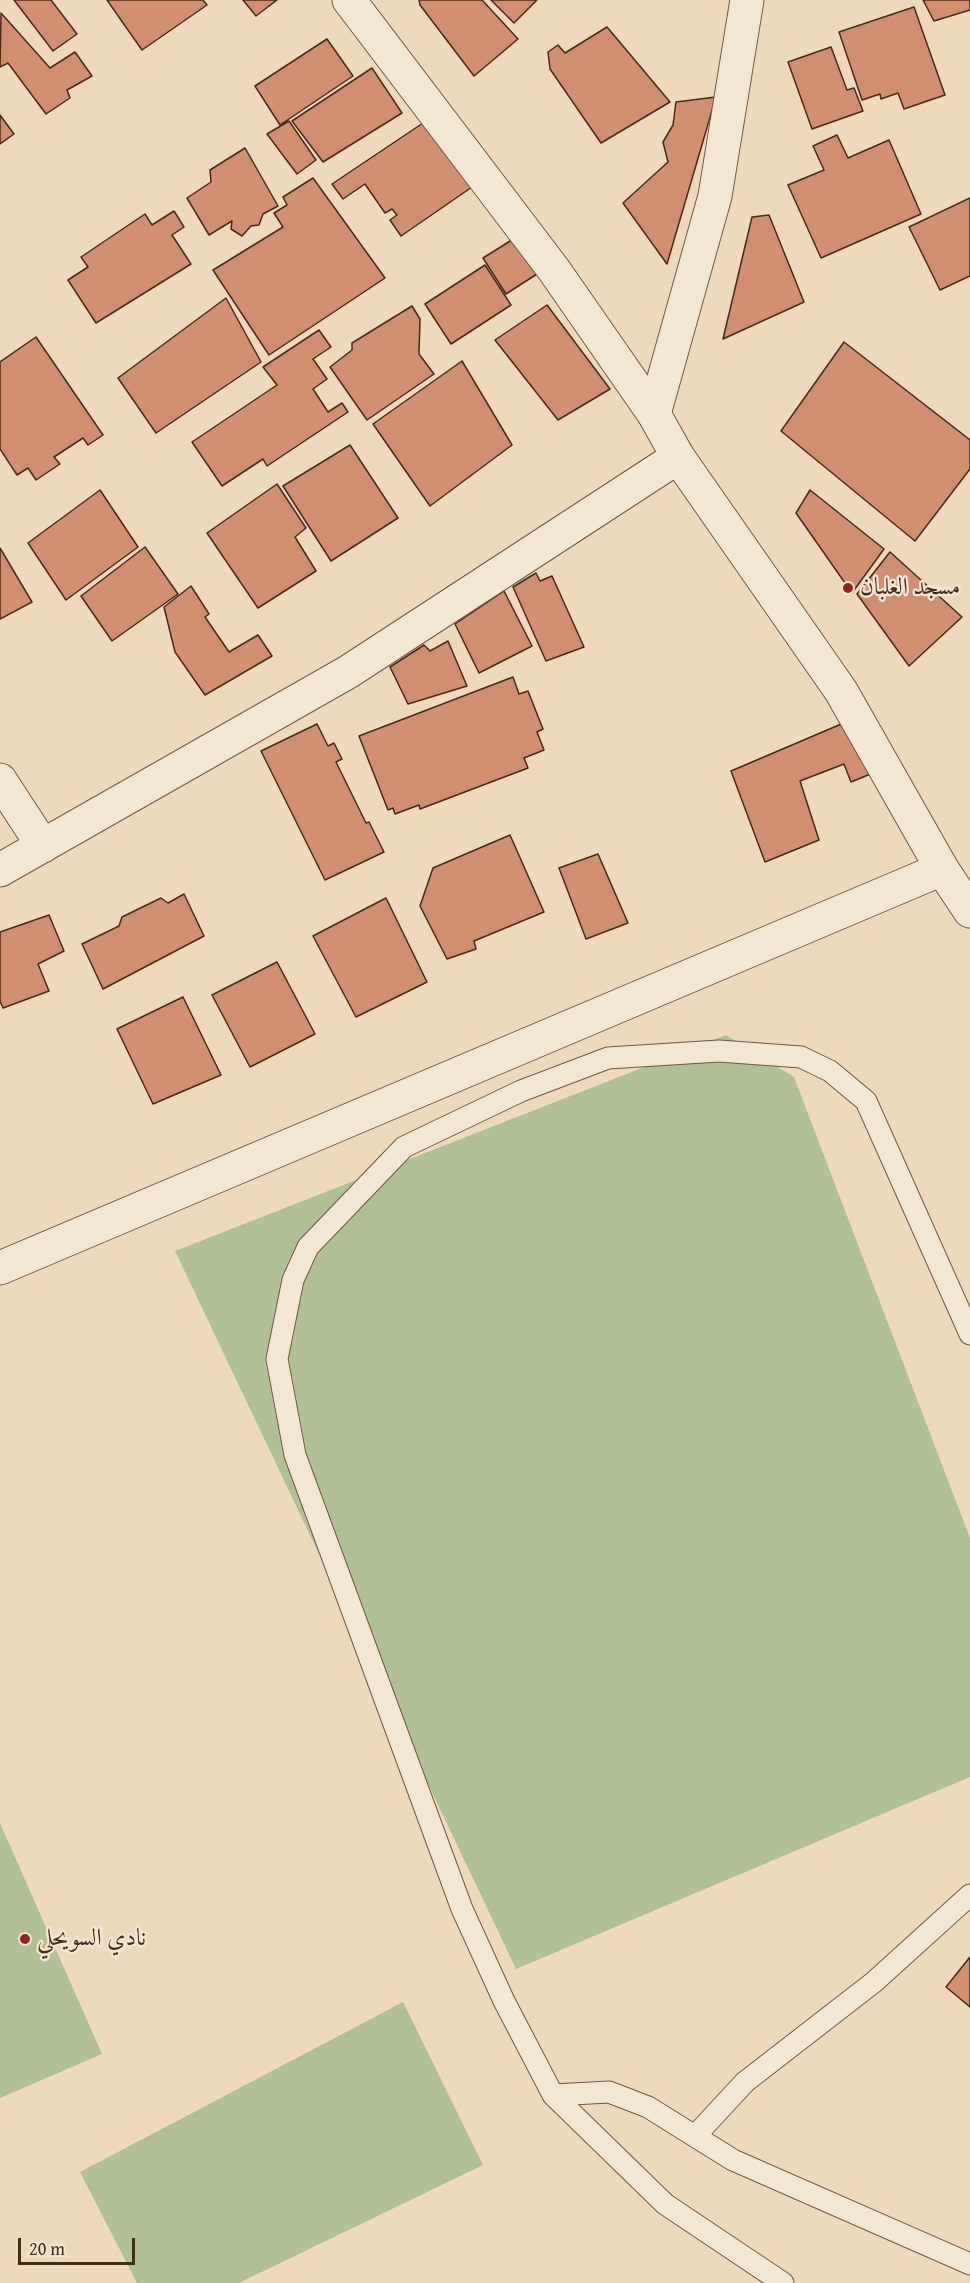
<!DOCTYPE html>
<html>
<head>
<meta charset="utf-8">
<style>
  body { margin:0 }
  #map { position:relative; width:970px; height:2283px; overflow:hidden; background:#eedaba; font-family:"Gentium Book Plus",serif }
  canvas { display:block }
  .scale { position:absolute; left:18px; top:2238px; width:117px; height:27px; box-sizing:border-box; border:3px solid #452b18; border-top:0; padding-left:8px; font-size:18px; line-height:21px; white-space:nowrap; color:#452b18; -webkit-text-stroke:4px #f4e7d2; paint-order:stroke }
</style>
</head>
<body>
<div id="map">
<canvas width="970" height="2283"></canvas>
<div class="scale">20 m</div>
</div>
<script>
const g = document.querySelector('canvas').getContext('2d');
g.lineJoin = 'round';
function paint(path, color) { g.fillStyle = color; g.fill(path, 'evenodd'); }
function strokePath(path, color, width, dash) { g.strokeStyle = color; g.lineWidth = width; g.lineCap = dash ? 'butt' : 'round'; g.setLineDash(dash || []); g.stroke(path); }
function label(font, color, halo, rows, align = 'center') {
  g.font = font + ' "Gentium Book Plus",Amiri,serif'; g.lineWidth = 4.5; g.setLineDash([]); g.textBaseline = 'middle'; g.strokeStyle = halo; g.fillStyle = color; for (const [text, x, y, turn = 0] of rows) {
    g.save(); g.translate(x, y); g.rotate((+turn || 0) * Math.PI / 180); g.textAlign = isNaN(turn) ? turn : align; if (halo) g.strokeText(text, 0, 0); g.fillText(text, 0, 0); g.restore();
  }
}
const green = new Path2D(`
  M726,1035L794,1077L970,1538V1777L516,1969L175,1251Z
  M0,1823L102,2054L0,2098Z
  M403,2002L483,2165L239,2283H137L80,2172Z`);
const building = new Path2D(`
  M14,0H51L77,34L53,51Z
  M107,0H203L207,5L142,50Z
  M243,0H277L256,16Z
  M419,0H482L518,39L474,76L420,5Z
  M491,0H537L514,23Z
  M923,0H970V10L934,21Z
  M914,7L945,95L904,109L898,93L881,99L880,94L862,100L839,32Z
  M1,13L50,68L75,52L92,76L67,90L70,98L46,114L8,63L0,67Z
  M607,27L670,102L601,143L550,69L548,52L558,45L565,53Z
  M327,39L353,76L280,125L255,86Z
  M831,47L847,90L854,88L863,111L812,129L788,62Z
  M372,68L402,113L323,162L292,121Z
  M716,97L667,264L623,203L668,162L663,142L673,125L676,102Z
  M0,115L14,134L0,144Z
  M289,121L316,160L297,174L267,134Z
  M426,121L475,185L401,236L390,220L397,215L392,209L385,213L365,184L343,199L332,184Z
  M837,135L848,158L889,140L921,214L821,258L788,185L824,170L813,146Z
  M245,148L278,206L263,214L259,225L251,226L242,236L231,229L232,221L209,235L187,198L211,182L210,170Z
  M313,178L385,278L269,355L213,270L283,227L274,213L287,205L283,197Z
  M970,198V276L940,290L909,227Z
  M174,211L184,227L172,235L191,264L96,323L68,280L88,267L81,257L145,214L152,225Z
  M769,215L804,302L723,339L752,217Z
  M515,238L537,274L506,294L483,258Z
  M485,265L511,305L451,344L425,304Z
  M226,298L261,362L156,433L118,378Z
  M547,305L610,389L558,420L495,340Z
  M412,306L420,319L419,354L434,374L367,420L330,367L352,350V343Z
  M319,330L331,347L313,359L327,379L313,389L328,412L342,403L348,412L267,466L263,459L222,486L192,442L277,385L263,367Z
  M36,337L103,435L88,445L83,438L54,457L60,464L36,480L28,468L17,475L0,449V362Z
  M844,342L970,440V469L915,541L781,431Z
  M462,361L512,445L430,506L373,424Z
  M350,445L398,518L331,561L283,486Z
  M277,484L306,528L295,537L316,571L258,608L207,533Z
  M100,490L138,547L66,600L28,543Z
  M810,490L884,549L852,593L796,513Z
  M145,547L178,594L112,641L81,596Z
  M0,548L32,602L0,619Z
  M890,552L962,617L909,666L857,594Z
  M536,573L540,581L552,576L584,647L546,661L513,587Z
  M191,586L209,614L205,617L229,652L258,635L272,656L205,695L175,652L164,607Z
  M504,591L532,646L479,673L455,624Z
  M448,641L467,686L408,704L390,667L424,645L430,651Z
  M513,677L519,694L528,691L543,729L537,732L544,750L524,758L528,768L420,809L419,805L395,814L393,808L388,810L359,736Z
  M846,722L873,773L851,782L844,764L800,781L819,840L765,862L731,771Z
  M317,724L328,746L334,743L342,759L336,762L366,823L369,822L384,852L325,880L261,751Z
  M510,835L544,912L474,941L476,949L447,959L420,906L433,868Z
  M598,854L628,923L586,939L559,868Z
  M184,894L204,936L103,989L82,944L119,926L122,917L161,898L168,903Z
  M386,898L427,982L356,1017L313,936Z
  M49,915L64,951L38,964L49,991L3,1008L0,1001V932Z
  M277,962L315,1034L250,1067L212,995Z
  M183,997L221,1075L153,1104L117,1029Z
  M970,1957V2007L946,1987Z`);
const service = new Path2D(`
  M970,1334L866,1101L830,1071L801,1057L719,1051L608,1058L521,1091L404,1147L308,1247L293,1280L277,1359L295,1455L462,1909L504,2001L553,2095L609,2092L648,2107L733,2160L970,2264
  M553,2095L665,2204L783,2283
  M695,2136L745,2082L874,1982L970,1895`);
const minor = new Path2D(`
  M654,414L715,196L747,0
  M0,780L43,846
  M0,870L348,672L678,457
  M0,1268L942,869`);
const tertiary = new Path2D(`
  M349,0L554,270L654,414L678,457L841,691L942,869L970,911`);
const markers = [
  [848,588,6,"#8f2418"],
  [25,1939,6,"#8f2418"]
];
const poiNames = [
  ["مسجد الغلبان",860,588],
  ["نادي السويحلي",37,1939]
];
paint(green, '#b2c195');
paint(building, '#d0906f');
strokePath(building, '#452b18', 1.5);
strokePath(service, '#6f5740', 23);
strokePath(minor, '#6f5740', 35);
strokePath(tertiary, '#6f5740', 35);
strokePath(service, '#f4e7d2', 21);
strokePath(minor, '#f4e7d2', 33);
strokePath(tertiary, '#f4e7d2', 33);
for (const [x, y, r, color] of markers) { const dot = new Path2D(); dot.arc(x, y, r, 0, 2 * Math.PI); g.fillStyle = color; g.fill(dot); strokePath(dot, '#f4e7d2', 2); }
label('24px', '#452b18', '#f4e7d2', poiNames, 'left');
</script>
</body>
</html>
